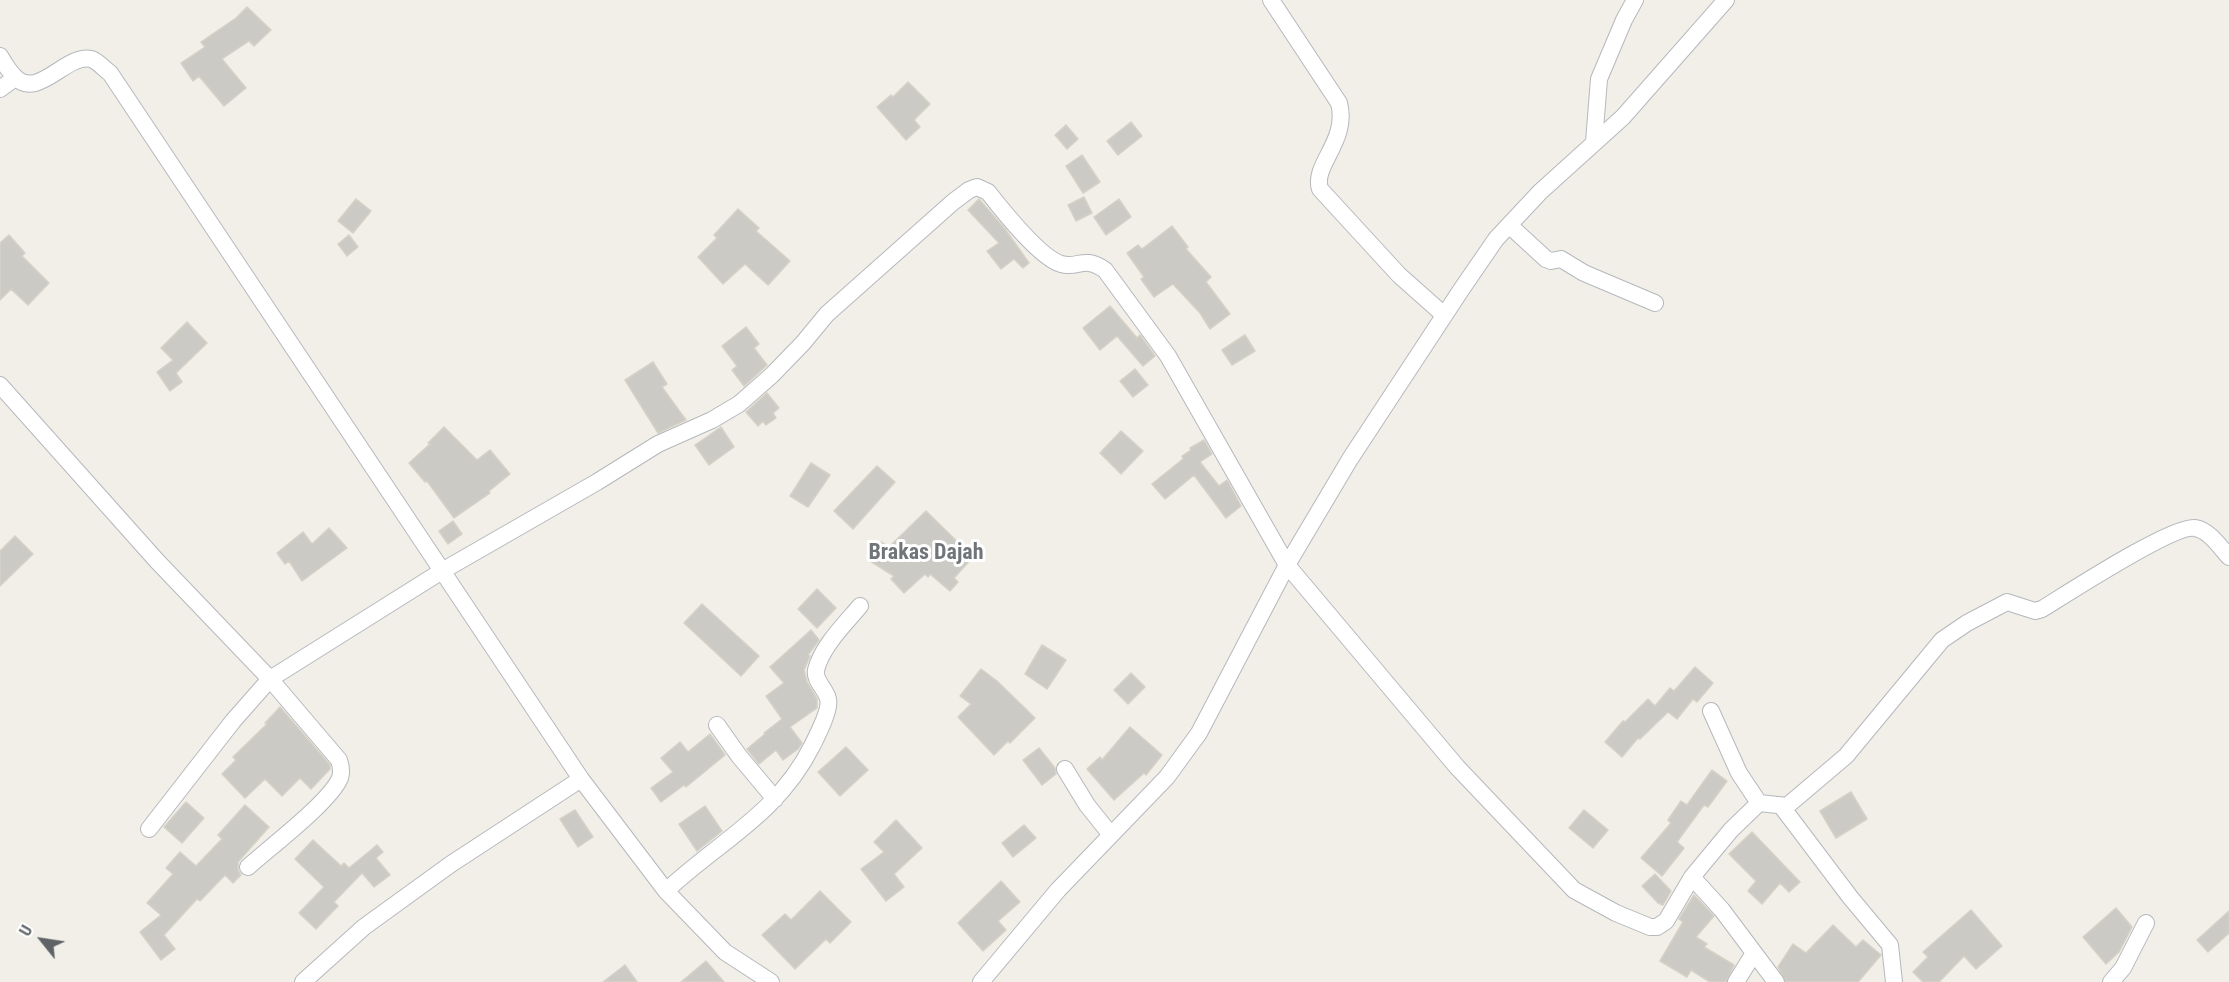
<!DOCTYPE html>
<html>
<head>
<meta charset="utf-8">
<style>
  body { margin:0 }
  #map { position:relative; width:2229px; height:982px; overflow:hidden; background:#f1efe8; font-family:"Roboto Condensed",sans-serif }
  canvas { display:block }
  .north { position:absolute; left:12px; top:910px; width:60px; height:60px; -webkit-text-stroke:4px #fff; paint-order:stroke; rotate:300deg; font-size:16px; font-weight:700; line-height:24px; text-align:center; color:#5f6368 }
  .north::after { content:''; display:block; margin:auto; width:21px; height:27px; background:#5f6368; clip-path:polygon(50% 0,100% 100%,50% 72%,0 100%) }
</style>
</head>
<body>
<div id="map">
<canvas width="2229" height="982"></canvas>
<div class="north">U</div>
</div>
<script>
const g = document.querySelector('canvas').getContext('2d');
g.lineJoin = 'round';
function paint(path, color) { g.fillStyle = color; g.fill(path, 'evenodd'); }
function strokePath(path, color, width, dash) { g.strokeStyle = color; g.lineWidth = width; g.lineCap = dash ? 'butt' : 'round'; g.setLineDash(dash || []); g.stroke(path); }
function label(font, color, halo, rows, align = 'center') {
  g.font = font + ' "Roboto Condensed",sans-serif'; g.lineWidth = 6; g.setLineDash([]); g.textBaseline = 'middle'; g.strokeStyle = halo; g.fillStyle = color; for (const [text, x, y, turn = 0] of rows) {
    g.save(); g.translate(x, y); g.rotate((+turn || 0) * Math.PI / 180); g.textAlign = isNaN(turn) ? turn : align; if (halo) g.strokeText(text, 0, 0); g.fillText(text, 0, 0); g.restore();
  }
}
const building = new Path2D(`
  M247,7L271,30L254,46L249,41L222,59L246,88L224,106L199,76L193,81L181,63L205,47L201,42L236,18Z
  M908,82L930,104L914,120L920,127L906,140L877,107L891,95L893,97Z
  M1131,122L1142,136L1118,155L1107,141Z
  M1066,125L1078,139L1067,149L1055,135Z
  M1082,155L1100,182L1083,193L1066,166Z
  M1084,197L1092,213L1076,221L1068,205Z
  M356,199L371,211L353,233L338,221Z
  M979,199L1005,229L1029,263L1023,268L1014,259L1001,269L987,251L999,243L968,210Z
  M1119,199L1131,217L1106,235L1094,217Z
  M738,209L759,228L756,231L790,261L768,285L745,264L723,284L698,257L717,238L714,235Z
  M1172,226L1188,247L1186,249L1211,277L1206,282L1230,314L1210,329L1200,313L1173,284L1154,297L1141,279L1144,277L1127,253L1138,245L1142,249Z
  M9,235L25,253L22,256L49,283L28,305L11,289L0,300V243Z
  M349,235L358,247L347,256L338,244Z
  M1110,306L1137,338L1140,335L1155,356L1143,366L1117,336L1100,350L1083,328Z
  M187,322L207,343L176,373L182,382L170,391L157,372L173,360L161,348Z
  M746,327L759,344L754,348L767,365L744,386L732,370L737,366L722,346Z
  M1245,335L1255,351L1232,365L1222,350Z
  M653,362L667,384L662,387L686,420L658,433L625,380Z
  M1135,369L1148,385L1133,397L1120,381Z
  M767,393L779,408L773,413L776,418L766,425L763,421L758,426L746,412Z
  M444,427L477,460L490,450L510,474L489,491L490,493L454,518L427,481L425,482L409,463L430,444L428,443Z
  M721,427L734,447L709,465L695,445Z
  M1121,431L1143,451L1121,474L1100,453Z
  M1204,440L1212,454L1200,462L1219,486L1227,480L1241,506L1226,518L1194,475L1165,499L1152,484L1183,459L1182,456L1191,450L1190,448Z
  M811,463L830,475L808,507L790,496Z
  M877,466L895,482L853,529L834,511Z
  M926,511L973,557L954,578L958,582L950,591L930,574L928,577L925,574L904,593L891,579L894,576L870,561L881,542L889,547Z
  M453,521L462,534L448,544L439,531Z
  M329,528L347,548L302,581L289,561L285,564L277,553L303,532L312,544Z
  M15,536L33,554L0,586V551Z
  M817,589L836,608L817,628L798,609Z
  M702,604L759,656L741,676L684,623Z
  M811,630L819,640L808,655L810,656L804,670L807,682L817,699V708L790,727L802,743L798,749L783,760L776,750L759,764L747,749L765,734L764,733L782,719L766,696L784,683L770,667Z
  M1042,645L1066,660L1047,689L1025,674Z
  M1695,667L1713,683L1697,702L1693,699L1677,719L1668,712L1640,739L1638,738L1622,757L1605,742L1623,721L1625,722L1648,699L1655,706L1670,688L1674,691Z
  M981,669L997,681L1035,718L1010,743L1008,741L994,755L958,717L971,704L960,696Z
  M1131,673L1145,687L1128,704L1114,690Z
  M280,707L330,765V769L311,789L300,778L282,796L265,779L245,798L222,774L236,760L233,757L267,724L265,723Z
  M1130,727L1162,755L1146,775L1144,773L1114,800L1087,769L1100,757L1102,760Z
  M710,734L725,755L686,787L684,785L661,802L651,788L673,772L661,758L680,742L688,752Z
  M846,747L868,770L840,796L818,772Z
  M1039,748L1055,768L1056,774L1042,785L1023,760Z
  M1712,770L1727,781L1708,807L1704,805L1677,842L1684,848L1662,876L1641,858L1671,823L1668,820L1681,801L1687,805Z
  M1851,792L1867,819L1836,838L1820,811Z
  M186,802L204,818L182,843L164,827Z
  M245,805L269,827L238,862V870L241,875L233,883L225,875L200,901L197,899L164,935L175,949L161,960L140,932L161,915L147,903L173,874L166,868L180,852L196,866L222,839L218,835Z
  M705,806L722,831L697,851L679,824Z
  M575,810L593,837L578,847L560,819Z
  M1584,810L1608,830L1593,848L1569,828Z
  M896,820L922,848L894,874L904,887L886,901L861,869L884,852L874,842Z
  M1024,825L1036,838L1013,857L1002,843Z
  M1752,832L1800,882L1789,892L1780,883L1762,904L1748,891L1756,881L1729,854Z
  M313,840L341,866L344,863L349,868L377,845L383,852L376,858L390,875L374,887L362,873L334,902L338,906L316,929L299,913L324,887L295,859Z
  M1655,874L1671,891L1663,905L1658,903L1642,886Z
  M1001,881L1020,902L998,921L1006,930L983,951L958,923Z
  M820,891L851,922L830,943L826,939L795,969L762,935L785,914L791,920Z
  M1694,895L1714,916L1696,937L1707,944L1704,947L1734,965L1726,982H1710L1691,970L1687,977L1660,961L1683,922L1679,919Z
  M2116,908L2132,927L2119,952L2106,964L2083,937Z
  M1971,910L2002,946L1976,969L1964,956L1939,982H1923L1913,972L1928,957L1923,952Z
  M2229,911V933L2208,952L2197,940Z
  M1833,925L1856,947L1863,940L1881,955L1858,982H1786L1778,967L1793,944L1806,953Z
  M706,961L724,982H681Z
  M625,965L637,982H603Z`);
const minor = new Path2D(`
  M1271,0L1339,103C1349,141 1312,165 1320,189L1399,275L1444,315
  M0,56C4,63 8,70 14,76C37,102 66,53 91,59C98,61 104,69 110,73L581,779L666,891L725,952L771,982
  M0,89L15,78
  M1594,142L1599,79L1624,20L1635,0
  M1509,225L1546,259L1551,261L1561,259L1584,273L1655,303
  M0,385L157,561L270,679L339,760C341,766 342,772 340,778C330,802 269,848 248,867
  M1711,711L1739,773L1759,803
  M717,725L739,756L775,799
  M1065,769L1087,805L1111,835
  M1782,807L1850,897L1890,945L1894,982
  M149,829L233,721L270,679L442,571L597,482L658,444L712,420L739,404L772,375L803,343L827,314L953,202L969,190L977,187L988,192C1003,211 1039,257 1061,264C1079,269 1083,255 1105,270L1168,356L1287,565L1457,767L1574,890L1616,913L1650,927H1657L1666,921L1692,877L1731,830L1759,803L1787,806L1846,756L1942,640L1967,623L2007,602L2035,611L2042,609C2065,595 2174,524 2195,528C2209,530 2220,547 2229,557
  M1692,877L1722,910L1776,982
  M666,891C718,842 778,814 812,746C817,736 831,709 828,699C826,689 814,681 816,670C822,646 845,624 860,606
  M303,982L364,927L451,864L581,779
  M981,982L1058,890L1167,777L1199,733L1287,565L1350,459L1461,290L1496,239L1540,192L1623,117L1726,0
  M1736,982L1754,953
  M2111,982L2123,968L2146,923`);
const quarterNames = [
  ["Brakas Dajah",926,553]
];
paint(building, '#cccac5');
strokePath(building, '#d6d1c6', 1.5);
strokePath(minor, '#b5b8bc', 18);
strokePath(minor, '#fff', 16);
label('bold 22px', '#70757a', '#fff', quarterNames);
</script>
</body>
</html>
